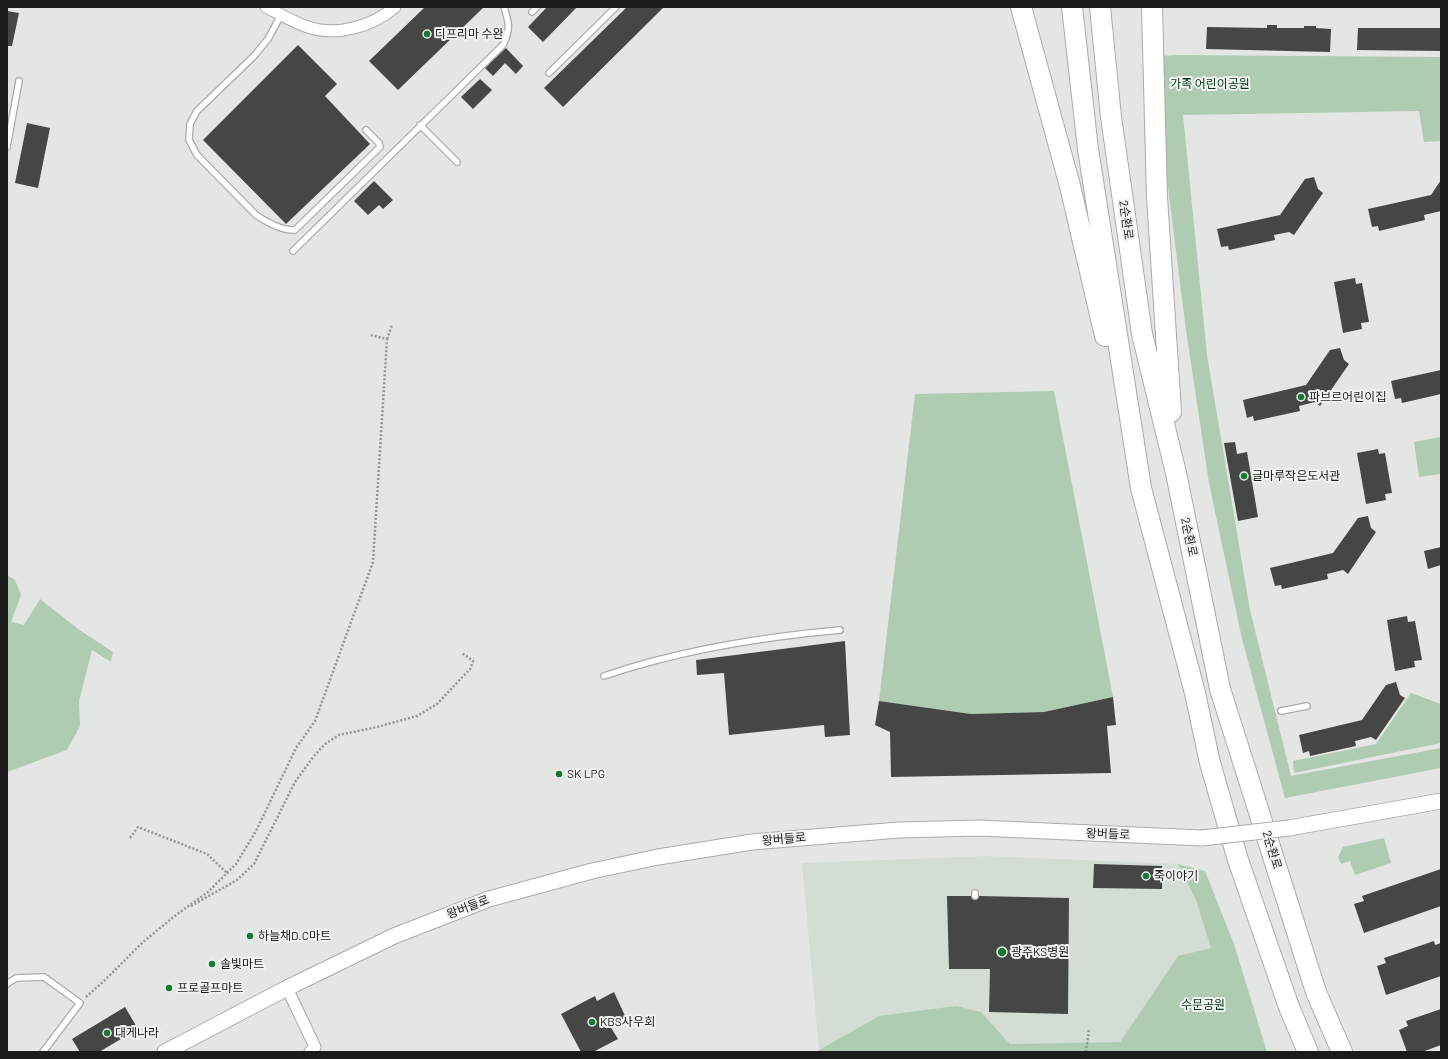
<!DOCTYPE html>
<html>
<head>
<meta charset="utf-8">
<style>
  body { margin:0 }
  #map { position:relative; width:1448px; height:1059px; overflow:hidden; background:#e3e6e3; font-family:Barlow,sans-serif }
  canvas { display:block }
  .frame { position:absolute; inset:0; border:8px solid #1a1b1a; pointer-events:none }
</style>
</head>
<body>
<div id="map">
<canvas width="1448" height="1059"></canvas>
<div class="frame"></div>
</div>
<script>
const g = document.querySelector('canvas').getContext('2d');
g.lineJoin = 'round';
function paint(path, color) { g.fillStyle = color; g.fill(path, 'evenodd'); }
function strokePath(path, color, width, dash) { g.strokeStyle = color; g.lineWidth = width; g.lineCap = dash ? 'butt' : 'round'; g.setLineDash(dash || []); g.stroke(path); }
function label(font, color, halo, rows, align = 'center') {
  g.font = font + ' Barlow,"Noto Sans KR",sans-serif'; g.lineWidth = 4; g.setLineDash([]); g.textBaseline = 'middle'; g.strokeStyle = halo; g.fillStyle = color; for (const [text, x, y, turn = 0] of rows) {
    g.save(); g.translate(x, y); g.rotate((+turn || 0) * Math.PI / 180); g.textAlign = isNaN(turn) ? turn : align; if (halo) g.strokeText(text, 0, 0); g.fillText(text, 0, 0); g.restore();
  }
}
const built = new Path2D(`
  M987,856L1178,864L1196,900L1212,948L1178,956L1120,1042L1010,1044L981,1012L879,1016L819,1050L802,863Z`);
const green = new Path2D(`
  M1178,55L1441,57V141L1424,142L1419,111L1183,115L1207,355L1250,610L1291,776L1441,748V768L1285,798L1242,639L1209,483L1186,330L1166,172L1161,56Z
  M1054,391L1113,697L1044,712L971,714L879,701L915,394Z
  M1441,437V474L1419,477L1414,442Z
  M7,575L15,580L21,595L11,622L24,625L40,599L78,629L113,652L111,662L92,650L79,701L80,726L67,750L7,772Z
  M1411,693L1441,704V743L1294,773L1293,761L1376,744Z
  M1384,838L1391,863L1355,875L1350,861L1341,864L1338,857L1343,847Z
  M1178,864L1205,871L1234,944L1267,1052H819V1050L879,1016L956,1006L981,1012L1010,1044L1120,1042L1178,956L1211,948L1196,900Z`);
const building = new Path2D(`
  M425,7H484L398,90L369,61Z
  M547,7H577L543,42L528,27Z
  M627,7H664L563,107L544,88Z
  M7,11L19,13L12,46H7Z
  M1267,25H1277V28H1304V26H1316V28L1331,29L1330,52L1206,49L1207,27L1267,28Z
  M1358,28H1441V51L1357,50Z
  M298,45L337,84L325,96L370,144L286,224L203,140Z
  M506,48L523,66L516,74L505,63L493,76L485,68Z
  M480,79L492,90L473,109L461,97Z
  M27,123L50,128L38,188L15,183Z
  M1314,177L1318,189L1323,193L1294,235L1289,232L1274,235L1275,240L1229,250L1228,246L1221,247L1217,229L1280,215L1305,179Z
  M1441,180V211L1424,215L1425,220L1379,231L1378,226L1372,227L1368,209L1431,195Z
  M374,181L393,200L383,209L379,205L368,215L354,201Z
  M1355,278L1356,284L1362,283L1369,322L1361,323L1362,329L1343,333L1334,282Z
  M1340,348L1344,360L1349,364L1320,406L1315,402L1299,406L1300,411L1254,421L1253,416L1247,418L1243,400L1306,385L1330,350Z
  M1441,370V394L1402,403L1401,398L1395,399L1391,381Z
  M1235,442L1237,454L1247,452L1258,517L1238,521L1224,443Z
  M1378,449L1379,454L1385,453L1392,493L1385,494L1386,500L1366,504L1357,453Z
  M1368,516L1371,528L1376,532L1348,574L1343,570L1327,574L1328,579L1282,589L1281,585L1275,586L1270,568L1333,553L1358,518Z
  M1441,547V565L1428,569L1424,551Z
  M1407,616L1408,622L1415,621L1422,660L1414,661L1415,667L1395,671L1387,620Z
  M845,641L850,735L825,737L824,725L729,735L724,673L697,675L696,660Z
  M1396,682L1400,695L1405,698L1376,740L1371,737L1355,741L1356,746L1310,756L1309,751L1303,753L1299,735L1362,720L1386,685Z
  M1113,697L1116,725L1107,726L1111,773L891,777L890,732L875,725L879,701L971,714L1044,712Z
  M1094,864L1162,866V889L1093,888Z
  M1441,869V906L1364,933L1354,904L1364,901L1362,896Z
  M947,896H971L975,900L977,899L979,896L1069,898L1068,1014L989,1012L990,969H949Z
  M1434,941L1435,945L1441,943V976L1386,995L1377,966L1386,963L1384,958Z
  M614,992L626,1018L610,1026L618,1039L593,1052H581L561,1014L595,996L597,1001Z
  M125,1007L138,1029L99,1052H80L72,1039Z
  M1441,1009V1045L1422,1052H1407L1399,1030L1408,1026L1406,1021Z`);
const path = new Path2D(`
  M387,339L392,325
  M130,838L138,827L207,854L228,874
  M191,906L237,880L254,864L295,782L314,756L325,744L339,735L377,727L417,716L437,704L470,669L473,661L462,653
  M86,997L105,980L143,942L176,915L208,892L236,864L256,831L296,748L315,721L373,562L387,339L370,335
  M1086,1052L1089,1029`);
const lane = new Path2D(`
  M532,12L537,7
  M281,15L268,39L254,56L197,111L190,124L189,140L197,155L256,215C266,222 283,231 295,230L380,147L379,143L366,130
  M549,73L616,7
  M420,125L457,162
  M7,147L19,81
  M293,251L503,45C511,29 509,23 504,7
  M604,676C680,650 761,637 840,630
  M1281,711L1307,706
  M975,896V893
  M7,984L16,978L44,977L80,1003L43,1052`);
const street = new Path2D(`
  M266,7C280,14 293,22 308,27C337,37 373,26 395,7
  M287,988L315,1047L310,1052`);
const secondary = new Path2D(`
  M1289,828L1441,801
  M165,1052L287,988L394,936L489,899L592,871L658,857L752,842L899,830L979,828L1202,838`);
const highway = new Path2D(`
  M1021,7L1070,186L1105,336
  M1072,7L1088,149L1141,488L1195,693L1210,763L1238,860L1289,1007L1308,1052
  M1100,7L1111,117L1142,334L1176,473L1220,689L1316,992L1342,1052
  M1152,7L1157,197L1171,412`);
const secondaryBridge = new Path2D(`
  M1202,838L1289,828`);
const markers = [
  [427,34,4,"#157b2e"],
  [1301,397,4,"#157b2e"],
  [1244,476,4,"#157b2e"],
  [559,774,4,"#157b2e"],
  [1146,876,4,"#157b2e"],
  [250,936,4,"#157b2e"],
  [1002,952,5,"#157b2e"],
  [212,964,4,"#157b2e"],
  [169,988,4,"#157b2e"],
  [592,1022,4,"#157b2e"],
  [107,1033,4,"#157b2e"]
];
const poiNames = [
  ["디프리마 수완",435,34],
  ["파브르어린이집",1309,397],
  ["글마루작은도서관",1252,476],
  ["SK LPG",567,774],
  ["죽이야기",1154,876],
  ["하늘채D.C마트",258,936],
  ["광주KS병원",1011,952],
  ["솔빛마트",220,964],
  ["프로골프마트",177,988],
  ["KBS사우회",600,1022],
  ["대게나라",115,1033]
];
const parkNames = [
  ["가족 어린이공원",1210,84],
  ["수문공원",1203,1005]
];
const streetNames = [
  ["2순환로",1126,220,82],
  ["2순환로",1189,537,78],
  ["왕버들로",1108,834,2],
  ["왕버들로",784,839,-5],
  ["2순환로",1272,850,73],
  ["왕버들로",468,907,-21]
];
paint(built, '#d4ddd4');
paint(green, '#afcbb1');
paint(building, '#454745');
strokePath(lane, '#a9aca9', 8);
strokePath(street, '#a9aca9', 13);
strokePath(secondary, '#a9aca9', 17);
strokePath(highway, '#a9aca9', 22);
strokePath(path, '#939693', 2.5, [2, 2]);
strokePath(lane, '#fff', 5.5);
strokePath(street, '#fff', 11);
strokePath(secondary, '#fff', 15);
strokePath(highway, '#fff', 20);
strokePath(secondaryBridge, '#a9aca9', 17, []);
strokePath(secondaryBridge, '#fff', 15);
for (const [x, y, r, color] of markers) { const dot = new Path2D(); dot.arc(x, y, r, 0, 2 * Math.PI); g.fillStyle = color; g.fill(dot); strokePath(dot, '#f0f3f0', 1.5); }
label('12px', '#1a1b1a', '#f0f3f0', poiNames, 'left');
label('12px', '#033910', '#f0f3f0', parkNames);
label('12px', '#1a1b1a', '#f0f3f0', streetNames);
</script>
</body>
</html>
